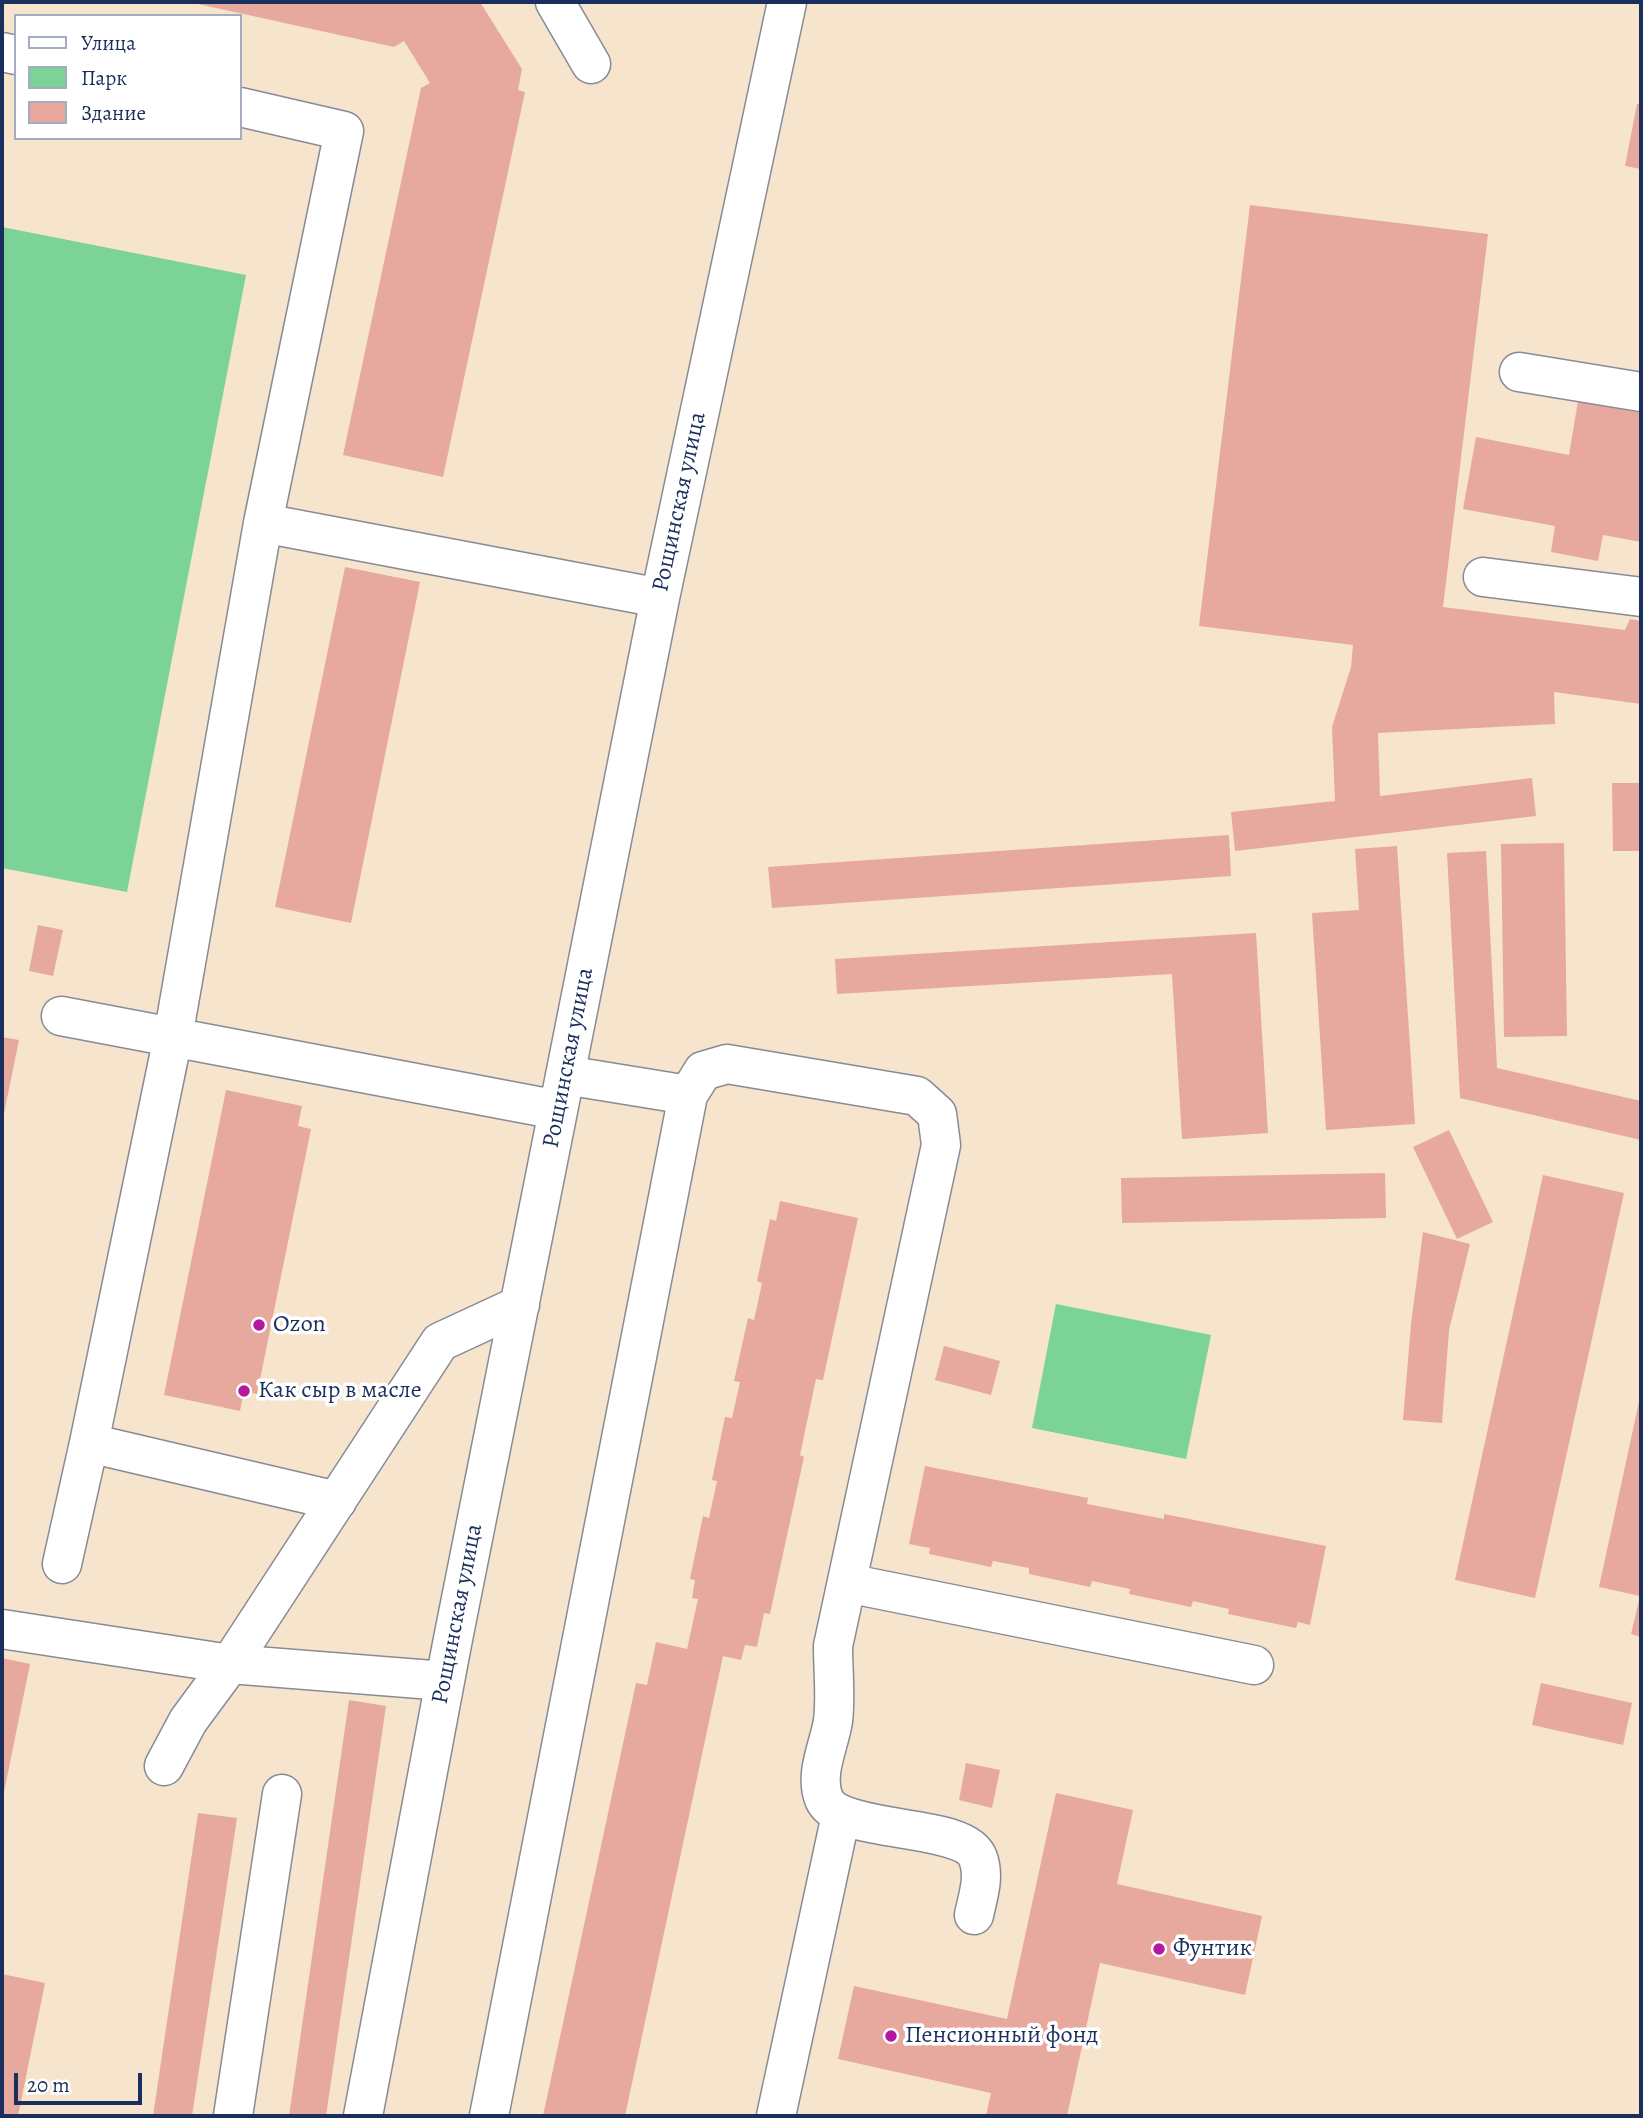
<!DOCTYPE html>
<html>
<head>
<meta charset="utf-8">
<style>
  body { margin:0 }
  #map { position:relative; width:1643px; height:2118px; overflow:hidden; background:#f6e4cd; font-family:Alegreya,serif }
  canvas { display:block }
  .frame { position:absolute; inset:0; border:4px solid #1b2f5e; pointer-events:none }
  .legend { position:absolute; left:14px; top:14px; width:228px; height:126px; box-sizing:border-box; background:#fff; border:2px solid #a4acbf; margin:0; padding:9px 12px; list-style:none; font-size:21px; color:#1b2f5e }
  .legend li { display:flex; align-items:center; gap:14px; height:35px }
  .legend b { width:35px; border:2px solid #a4acbf }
  .scale { position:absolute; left:14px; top:2073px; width:128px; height:32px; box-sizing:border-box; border:4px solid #1b2f5e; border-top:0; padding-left:9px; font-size:21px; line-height:24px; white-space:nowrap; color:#1b2f5e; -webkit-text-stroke:5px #fff; paint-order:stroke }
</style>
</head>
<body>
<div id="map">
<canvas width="1643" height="2118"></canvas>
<div class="frame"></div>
<ul class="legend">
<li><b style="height:9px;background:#fff"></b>Улица</li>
<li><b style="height:19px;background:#7bd397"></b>Парк</li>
<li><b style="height:19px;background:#e7a99e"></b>Здание</li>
</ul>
<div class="scale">20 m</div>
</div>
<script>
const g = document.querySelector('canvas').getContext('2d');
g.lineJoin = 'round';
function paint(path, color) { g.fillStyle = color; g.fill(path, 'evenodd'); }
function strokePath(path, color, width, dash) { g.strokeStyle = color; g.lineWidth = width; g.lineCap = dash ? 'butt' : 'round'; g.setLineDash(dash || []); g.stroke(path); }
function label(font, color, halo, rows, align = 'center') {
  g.font = font + ' Alegreya,serif'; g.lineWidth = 7; g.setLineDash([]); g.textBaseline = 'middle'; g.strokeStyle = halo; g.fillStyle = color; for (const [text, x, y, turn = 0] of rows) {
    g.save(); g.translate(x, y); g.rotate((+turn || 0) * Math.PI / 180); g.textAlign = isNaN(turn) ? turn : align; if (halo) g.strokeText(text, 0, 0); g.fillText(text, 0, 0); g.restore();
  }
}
const green = new Path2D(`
  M2,227L246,275L127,892L2,868Z
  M1056,1304L1211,1335L1186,1459L1032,1428Z`);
const building = new Path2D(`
  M189,2H480L522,69L518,90L525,92L443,477L343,455L421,88L430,83L404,41L394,47Z
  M1637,104H1641V169L1625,166Z
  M1250,205L1488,234L1443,607L1625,630L1630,619L1641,621V704L1554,692L1555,724L1378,733L1380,796L1532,778L1536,816L1235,851L1231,812L1335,801L1332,727L1351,667L1353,645L1199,626Z
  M1578,401L1641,413V542L1603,535L1598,561L1551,552L1555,526L1463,509L1476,437L1569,455Z
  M345,567L420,582L351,923L275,907Z
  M1612,783H1641V851H1613Z
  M1229,835L1231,876L772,908L768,867Z
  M1564,843L1567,1036L1504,1037L1501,844Z
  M1397,846L1415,1124L1326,1130L1312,913L1359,910L1355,849Z
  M1486,851L1497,1068L1641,1101V1140L1460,1098L1447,853Z
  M38,925L63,930L53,976L29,971Z
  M1256,933L1268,1133L1182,1139L1172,974L837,994L835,959Z
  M2,1037L19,1040L3,1118H2Z
  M226,1090L302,1106L298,1126L311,1129L257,1394L244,1391L240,1411L164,1395Z
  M1449,1130L1493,1222L1457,1239L1413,1147Z
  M1385,1173L1386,1218L1122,1223L1121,1178Z
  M1543,1175L1624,1193L1535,1598L1455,1580Z
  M780,1201L858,1218L823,1380L816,1379L800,1455L804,1457L770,1614L764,1613L757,1647L745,1645L741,1660L723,1656L625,2116H543L636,1683L647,1685L656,1642L687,1649L698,1599L692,1598L695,1580L690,1579L703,1516L709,1518L717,1481L712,1480L725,1417L732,1418L740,1382L734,1381L748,1318L754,1320L762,1283L757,1281L770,1219L776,1221Z
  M1423,1232L1470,1244L1449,1330L1442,1423L1403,1420L1411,1324Z
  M944,1346L1000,1361L991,1395L935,1380Z
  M1640,1397H1641V1637L1631,1634L1640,1596L1599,1587Z
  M925,1466L1088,1498L1087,1504L1164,1519V1514L1326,1546L1310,1625L1298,1622L1296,1628L1228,1614L1229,1609L1193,1601L1191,1607L1129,1594L1130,1589L1092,1581L1090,1587L1029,1574V1568L993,1561L991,1567L929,1554L930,1548L909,1544Z
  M2,1658L30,1664L3,1797H2Z
  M1541,1683L1632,1703L1623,1745L1532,1725Z
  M349,1700L386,1706L326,2116H289Z
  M966,1763L1000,1770L992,1808L959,1800Z
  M1056,1793L1133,1810L1117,1884L1262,1916L1245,1995L1100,1963L1067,2116H986L991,2093L838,2059L854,1986L1007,2019Z
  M198,1813L237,1818L192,2116H153Z
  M2,1974L45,1983L18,2116H2Z`);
const minor = new Path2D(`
  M555,2L591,64
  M2,52L16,55
  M1519,372L1641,392
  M263,523L660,598
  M1483,577L1641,597
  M61,1016L558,1110
  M565,1075L688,1095L703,1071L727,1064L917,1096L937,1114L941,1145L833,1646C833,1671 836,1697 833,1721C829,1746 814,1774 824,1799C840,1836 964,1821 978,1858C985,1877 978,1896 974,1915
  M89,1443L337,1501
  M62,1564L89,1443L173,1037L263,523L344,131L240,107
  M847,1583L1254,1665
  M2,1629L230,1664L445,1681
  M164,1766L188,1721L230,1664L440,1342L520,1305
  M233,2116L282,1794
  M363,2116L452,1644L660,598L787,2
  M489,2116L688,1095
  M776,2116L841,1815`);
const markers = [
  [259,1325,7,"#b5179e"],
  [244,1391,7,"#b5179e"],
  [1159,1949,7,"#b5179e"],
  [891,2036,7,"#b5179e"]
];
const streetNames = [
  ["Рощинская улица",680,502,-78],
  ["Рощинская улица",569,1058,-79],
  ["Рощинская улица",458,1614,-79]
];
const poiNames = [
  ["Ozon",273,1325],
  ["Как сыр в масле",258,1391],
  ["Фунтик",1173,1949],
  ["Пенсионный фонд",905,2036]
];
paint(green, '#7bd397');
paint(building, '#e7a99e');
strokePath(minor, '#888a96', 41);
strokePath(minor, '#fff', 38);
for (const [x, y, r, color] of markers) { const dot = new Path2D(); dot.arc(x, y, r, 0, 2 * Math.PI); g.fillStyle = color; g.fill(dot); strokePath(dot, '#fff', 2.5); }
label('24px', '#1b2f5e', '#fff', streetNames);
label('24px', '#1b2f5e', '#fff', poiNames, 'left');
</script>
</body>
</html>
